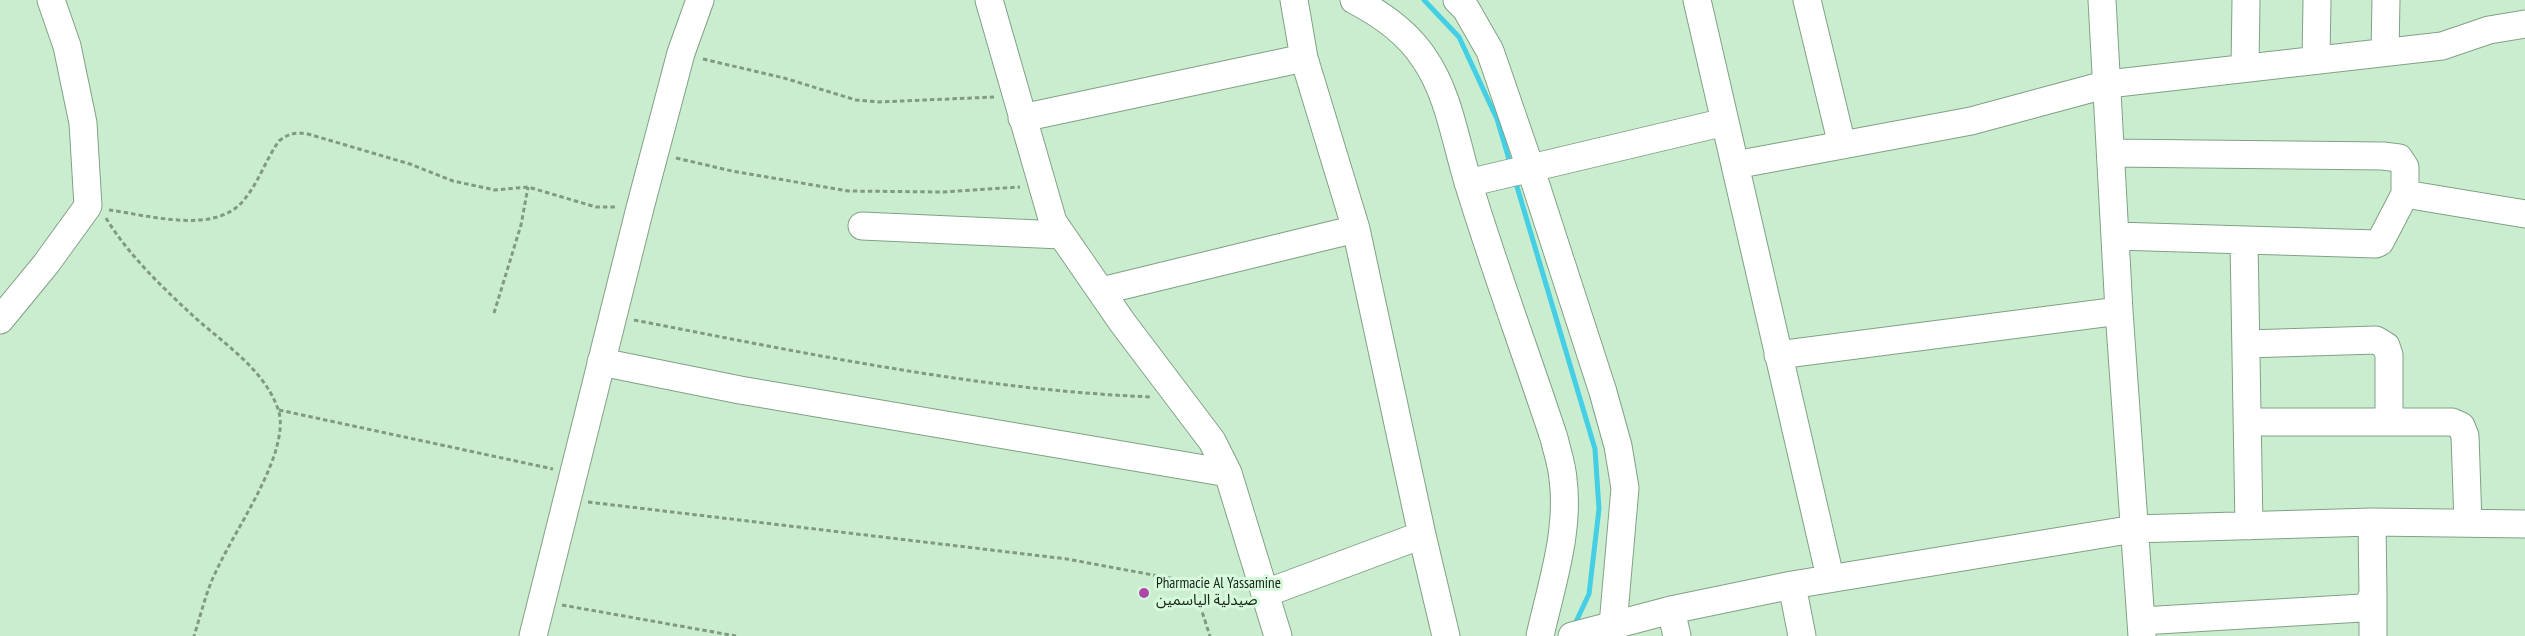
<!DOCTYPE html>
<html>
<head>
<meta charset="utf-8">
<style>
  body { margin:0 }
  canvas { display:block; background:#cbedcf }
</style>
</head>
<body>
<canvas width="2525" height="636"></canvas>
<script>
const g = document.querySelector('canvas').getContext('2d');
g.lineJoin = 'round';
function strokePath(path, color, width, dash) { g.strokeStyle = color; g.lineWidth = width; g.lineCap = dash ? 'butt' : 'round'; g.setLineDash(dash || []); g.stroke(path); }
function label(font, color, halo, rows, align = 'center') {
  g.font = font + ' "PT Sans Narrow","Noto Sans Arabic",sans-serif'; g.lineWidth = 6; g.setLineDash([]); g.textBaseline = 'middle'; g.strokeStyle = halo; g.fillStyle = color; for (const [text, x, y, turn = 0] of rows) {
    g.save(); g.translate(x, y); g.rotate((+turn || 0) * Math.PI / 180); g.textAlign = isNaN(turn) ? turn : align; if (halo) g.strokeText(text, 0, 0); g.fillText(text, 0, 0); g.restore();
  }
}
const stream = new Path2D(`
  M1424,0L1459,37L1497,119L1511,166
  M1515,180L1595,449L1599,509L1589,594L1574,626`);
const path = new Path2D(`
  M703,59L784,78L856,100L879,102L994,97
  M676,158L732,171L848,191L943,192L1020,187
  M109,210C147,215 215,235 243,201C258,184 266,159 279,141C289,133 296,132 308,134L410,164L453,181L495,190L528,187L596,207H617
  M106,218C127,253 160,285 190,313C221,342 263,367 278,409C283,423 279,439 275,453C260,498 231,537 212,580C205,597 200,617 194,636
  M494,313L521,225L528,187
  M634,320C805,353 977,390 1152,397
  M279,410L553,469
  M588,502L1067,559L1180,580C1199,591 1203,617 1210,636
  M562,605L736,636`);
const minor = new Path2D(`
  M989,0L1053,222L1122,322L1212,441L1228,473L1278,636
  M1294,0L1304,58L1356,229L1422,535L1446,636
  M1354,0C1381,14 1407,32 1424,58C1449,94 1455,140 1468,182C1494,268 1526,353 1554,438C1557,451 1562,465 1563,479C1570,531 1551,586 1540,636
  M1457,0L1466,9L1490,51L1530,167L1603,392L1618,446L1625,488L1613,625L1607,636
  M1697,0L1830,577
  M1807,0L1842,145
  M2102,0L2119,311L2142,636
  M2385,52L2386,0
  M2316,60L2317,0
  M2245,68L2246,0
  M1022,118L1304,58
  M2112,153L2383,156L2399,158L2405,167V194
  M1735,165L1971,121L2108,84L2442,46L2489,30L2525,24
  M1468,183L1725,122
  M862,226L1061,235
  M2116,236L2376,244L2380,242L2405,194L2525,214
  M2244,241L2249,526
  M1101,291L1356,229
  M0,320L46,264L88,206L83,123L67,46L51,0
  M2246,344L2376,340L2386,346L2389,355V422
  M1778,355L2119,311
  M601,362L740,390L1228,473
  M2247,422H2452L2461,426L2465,436L2468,523
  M1792,585L1802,636
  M1266,593L1422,535
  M2373,595V636
  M1671,610L1677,636
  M2141,621L2362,608L2368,604L2373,595L2372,522
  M533,636L640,208L681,53L700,0
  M1572,636L1671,610L1792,585L2134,529L2372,522L2525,524`);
const markers = [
  [1144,593,6,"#ad46a9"]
];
const poiNames = [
  ["Pharmacie Al Yassamine",1156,584],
  ["صيدلية الياسمين",1156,601]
];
strokePath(stream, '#44cfe4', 5);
strokePath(minor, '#81a186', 29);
strokePath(path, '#809a84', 3, [4.5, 3]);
strokePath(minor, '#fff', 27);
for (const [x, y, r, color] of markers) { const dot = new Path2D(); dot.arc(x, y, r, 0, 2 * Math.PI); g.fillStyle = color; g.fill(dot); strokePath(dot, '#d8fadc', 2); }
label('15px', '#172419', '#d8fadc', poiNames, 'left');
</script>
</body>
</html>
